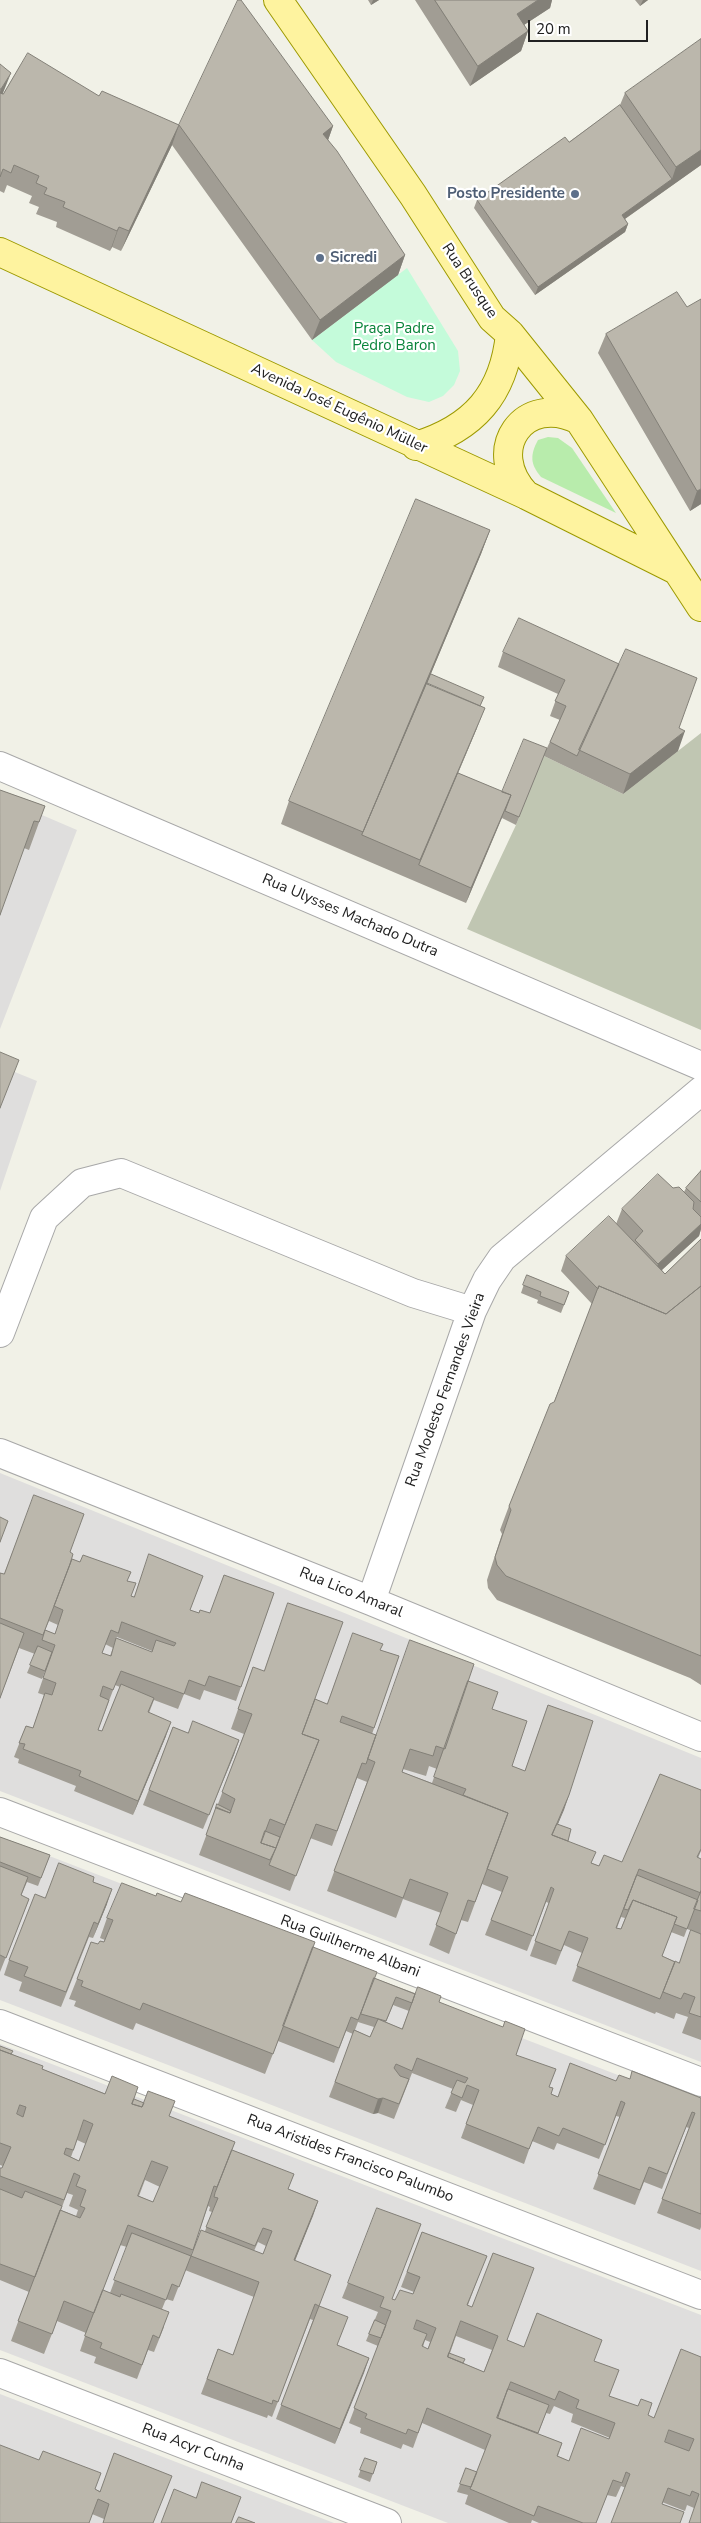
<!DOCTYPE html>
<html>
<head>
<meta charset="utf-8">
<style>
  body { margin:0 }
  #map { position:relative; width:701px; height:2523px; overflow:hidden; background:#f1f1e7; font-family:"Nunito Sans",sans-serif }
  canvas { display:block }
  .scale { position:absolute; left:528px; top:20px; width:120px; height:22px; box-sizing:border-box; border:2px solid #212121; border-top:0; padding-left:6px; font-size:15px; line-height:18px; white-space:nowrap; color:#212121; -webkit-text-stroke:4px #fff; paint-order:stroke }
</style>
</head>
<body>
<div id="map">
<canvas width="701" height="2523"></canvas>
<div class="scale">20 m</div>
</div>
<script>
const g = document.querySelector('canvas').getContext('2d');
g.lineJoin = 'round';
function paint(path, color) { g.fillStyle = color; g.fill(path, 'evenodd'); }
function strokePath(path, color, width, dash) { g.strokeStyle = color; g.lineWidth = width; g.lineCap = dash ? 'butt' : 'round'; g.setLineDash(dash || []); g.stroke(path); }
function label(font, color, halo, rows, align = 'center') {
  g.font = font + ' "Nunito Sans",sans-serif'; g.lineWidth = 4.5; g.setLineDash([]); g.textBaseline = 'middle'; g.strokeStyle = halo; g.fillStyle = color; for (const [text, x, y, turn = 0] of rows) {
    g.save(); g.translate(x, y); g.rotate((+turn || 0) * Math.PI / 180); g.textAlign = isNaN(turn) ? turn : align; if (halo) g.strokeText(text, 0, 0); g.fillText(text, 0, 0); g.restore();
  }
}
const residential = new Path2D(`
  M0,797L77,830L0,1029Z
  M0,1066L37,1081L0,1191Z
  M0,1473L701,1758V2062L0,1791Z
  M0,1837L701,2107V2271L0,2000Z
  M0,2044L701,2315V2523H448L0,2350Z
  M0,2394L334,2523H0Z`);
const construction = new Path2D(`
  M701,733V1030L467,929L516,825L544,756L623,794Z`);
const grass = new Path2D(`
  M548,437L558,438L572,448L616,513L541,477C530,464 530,455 538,440Z`);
const park = new Path2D(`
  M407,268L458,351L460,371L454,385L443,396L429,402L407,397L336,362L312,340Z`);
const minor = new Path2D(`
  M0,766L701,1066
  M0,1333L44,1218L82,1183L121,1173L413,1293L472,1311
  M0,1453L371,1601L701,1737
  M371,1601L472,1311L487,1280L502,1258L701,1091
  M0,1812L701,2082
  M0,2024L701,2295
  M0,2373L387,2523`);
const major = new Path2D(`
  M278,0L413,195L492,318L510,334L579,420L701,607
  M0,252L526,495L676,570
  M416,446C474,428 504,394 510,334
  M526,495C483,450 524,392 579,420`);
const wall = new Path2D(`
  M368,0H379L371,5Z
  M415,0H552L550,8L524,25L528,31L521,51L470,86Z
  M635,0H648L640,6Z
  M701,39V165L625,219L628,224L625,232L535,295L474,208L477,200L569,142L620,105L625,93Z
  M0,64L3,94L99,96L179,125L172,145L121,251L112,247L110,251L56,227L57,222L36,214L39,207L29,203L32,196L7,185L4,193L0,191Z
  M179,125L333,126L328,140L405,255L398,275L312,340L172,145Z
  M677,292L701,504L690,511L598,353L606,334Z
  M490,530L481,554L427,683L477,728L458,773L502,792L547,748L560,720L550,716L558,694L498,667L503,652L679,728L678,751L623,794L544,756L516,825L502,818L466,903L281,824L289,801Z
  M0,790L45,806L29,850L24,848Z
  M701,1169V1229L699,1236L662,1270L665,1274L701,1239V1685L690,1678L497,1600L488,1588L487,1580L502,1534L500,1530L509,1506L554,1402L592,1304L561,1271L566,1256L616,1224L622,1209L673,1188L684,1192L686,1188L700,1172Z
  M527,1275L569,1292L561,1313L537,1303L538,1300L521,1293Z
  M70,1552L71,1559L128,1581L131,1596L134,1597L190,1610L199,1613H210L274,1593L236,1701L204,1690L200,1700L184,1694L178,1709L154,1700L149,1713L166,1736L133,1815L74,1791L76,1786L18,1763L19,1759L14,1757L26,1726L33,1728L44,1695L38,1693L49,1661L42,1679L27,1673L35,1654L19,1648L0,1698V1573L4,1574ZM49,1621L58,1625L55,1634L45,1630ZM117,1637L152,1651V1652L116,1638ZM116,1639L110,1656L102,1653L105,1644L113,1648ZM115,1685L120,1687L102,1731L98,1730Z
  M380,1650L399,1656L372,1734L376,1735L468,1681L492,1709L512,1766L525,1771L548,1705L569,1795L558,1824L568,1841L592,1863L599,1866L622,1862L701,1790V1851L698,1858L701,1859V1934L687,1929L684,1937L671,1932L662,1956L679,1963L701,1934V2040L682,2033L688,2017L676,2013L674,2019L656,2012L655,2014L572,1981L582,1953L564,1945L556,1965L530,1956L549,1903L546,1902L527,1951L485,1935L502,1892L482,1884L468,1922L461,1920L449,1954L429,1945L441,1913L403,1899L396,1918L327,1891L367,1782L357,1778L332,1846L310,1838L290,1891L199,1855L244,1734L231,1729L253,1667L315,1699L327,1704ZM429,1766L437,1769L432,1783L402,1772L403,1769L426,1776ZM621,1917L625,1918L621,1929L617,1928Z
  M173,1727L188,1733L239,1740L203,1829L143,1805Z
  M0,1837L50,1855L38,1886L27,1882L21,1896L29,1899L0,1972Z
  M93,1882L107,1904L93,1938L89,1937L61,2007L19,1991L22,1982L4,1975L9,1960L45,1898Z
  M156,1896L181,1902L312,1948L374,1978L439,2002L516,2055L549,2087L551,2094L558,2097L616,2081L629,2079L701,2098V2227L700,2230L657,2213L689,2128L686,2127L662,2189L644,2182L635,2205L593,2189L620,2117L616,2116L599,2159L557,2143L554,2150L532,2141L524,2164L461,2138L473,2105L461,2100L456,2112L445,2108L453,2089L412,2073L394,2119L378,2113L373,2114L329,2097L353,2034L346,2031L334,2063L278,2041L265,2074L136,2023L133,2030L74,2006L76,2001L69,1999L77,1979L98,1944L104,1942L105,1940L100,1938L107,1918ZM393,2005L409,2011L402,2029L386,2022ZM358,2022L374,2027L370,2037L355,2030Z
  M0,2046L12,2054L42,2069L132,2104L169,2116L230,2155L289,2189L318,2201L295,2261L319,2306L338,2345L369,2358L335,2444L276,2419L313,2320L310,2319L272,2417L268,2415L267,2418L201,2394L218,2349L233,2355L254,2297L185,2270L173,2301L166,2299L162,2309L164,2327L154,2352L148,2350L137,2379L94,2363L96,2357L80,2351L86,2333L57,2321L44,2354L11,2341L29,2292L0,2280V2168H2L3,2166L0,2165ZM77,2140L86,2144L79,2161L71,2157ZM145,2180L160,2187L153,2202L139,2196ZM67,2193L73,2195L69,2206L78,2210L76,2216L61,2210ZM208,2206L210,2207L209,2211L212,2212L205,2231L191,2255ZM258,2242L266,2246L263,2254L254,2251ZM120,2245L127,2247L110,2293L103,2290Z
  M422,2232L481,2270L468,2305L507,2340L524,2347L594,2361L609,2396L648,2415L654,2418L701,2357V2523L694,2508L687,2505L685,2511L621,2486L616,2497L607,2495L596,2523H539L532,2520L531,2523H509L465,2504L468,2495L457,2492L466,2468L477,2472L485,2450L422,2423L413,2448L403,2444L401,2449L360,2433L361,2428L349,2423L378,2346L366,2341L378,2312L342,2298L348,2283L395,2300L413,2294L414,2292L401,2287ZM456,2336L492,2350L484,2372L463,2363L450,2353ZM425,2340L430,2342L428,2349L423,2347ZM554,2406L573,2414L571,2422L610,2438L609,2439L569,2461L558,2456L562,2443L538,2434L546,2413L550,2414Z
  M365,2458L377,2462L370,2482L358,2477Z
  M172,2476L104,2519L92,2514L95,2489L100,2491Z`);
const shadedWall = new Path2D(`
  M373,0H379L371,5Z
  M538,0H552L550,8L510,34L517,14Z
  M643,0H648L640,6Z
  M528,31L521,51L470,86L478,66Z
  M11,73L3,93L0,99V92L1,89Z
  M179,125L172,145L121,251L129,231Z
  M333,126L326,146L323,134Z
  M701,150V165L619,223L622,215L672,179L676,167Z
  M628,224L625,232L535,295L538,287Z
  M119,227L112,247L110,251L117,231Z
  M405,255L398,275L312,340L320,320Z
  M701,489V504L690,511L697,491Z
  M490,530L481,554L363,836L362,835Z
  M485,708L477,728L419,866V865Z
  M685,731L678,751L623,794L630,774Z
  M511,795L505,810L466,903L471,888Z
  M701,1224V1229L699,1236L653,1278L658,1264Z
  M171,1722L166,1736L133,1815L138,1801Z
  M239,1740L234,1755L203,1829L209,1815Z
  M569,1795L564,1810L550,1842Z
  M112,1889L107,1904L93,1938L98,1924Z
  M383,2098L378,2113L373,2114L378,2099Z
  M318,2201L313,2216L289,2275L294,2260Z
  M369,2358L364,2373L335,2444L340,2429Z`);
const building = new Path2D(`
  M238,0H241L333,126L323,134L337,151L405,255L320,320L179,125Z
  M435,0H538L517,14L528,31L478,66Z
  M701,39V150L676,167L625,93Z
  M28,53L99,96L102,91L179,125L129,231L119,227L117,231L63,207L65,202L44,194L47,188L36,183L39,176L14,165L11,173L3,169L0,177V93L3,94Z
  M0,64L11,73L1,89H0Z
  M620,105L672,179L622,215L628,224L538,287L477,200L565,137L569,142Z
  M677,292L687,307L701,299V489L697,491L606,334Z
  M416,499L490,530L363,832L289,801Z
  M519,618L619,664L577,756L550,742L566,706L555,701L565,680L503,652Z
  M626,649L697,678L679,728L685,731L630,774L579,750Z
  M431,674L484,697L480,706L427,684Z
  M427,683L485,708L420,860L362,835Z
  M524,739L547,748L519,817L505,811L511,795L502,792Z
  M458,773L511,795L471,888L419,865Z
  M0,790L45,806L39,822L34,821L0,915Z
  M0,1052L19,1060L0,1108Z
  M701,1171V1202L686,1188Z
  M658,1174L673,1188L679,1187L694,1202L693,1209L701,1217V1224L658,1264L635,1240L643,1231L622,1209Z
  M609,1216L665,1274L701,1239V1286L666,1314L599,1286L598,1289L566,1256Z
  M527,1275L569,1292L564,1305L540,1296L541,1292L523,1285Z
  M599,1286L666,1314L701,1286V1656L506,1576L497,1565L495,1557L511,1510L509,1506L550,1404L554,1402Z
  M34,1495L84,1514L70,1552L73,1554L70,1564L43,1635L0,1618V1573L4,1574Z
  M0,1517L8,1521L0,1542Z
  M149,1554L203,1576L190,1610L199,1613L200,1610L210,1613L224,1575L274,1593L241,1687L209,1676L205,1686L189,1680L184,1694L121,1671L113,1690L103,1686L100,1696L109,1700L98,1730L102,1731L121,1684L154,1698L148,1712L171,1722L138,1801L79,1776L81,1771L23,1749L25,1744L19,1743L26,1726L33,1728L45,1693L52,1695L56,1683L43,1678L55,1645L42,1640L45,1630L55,1634L63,1610L54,1606L72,1559L80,1562L83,1555L131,1572L127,1581L136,1583L131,1596L134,1597ZM122,1622L176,1643L174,1646L156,1640L152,1652L116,1638L111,1656L102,1653L111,1630L118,1633Z
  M288,1603L343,1622L302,1734L319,1740L285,1825L270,1819L261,1843L276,1848L270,1860L206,1835L216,1807L230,1813L235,1799L222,1792L252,1714L238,1709L253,1667L264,1671Z
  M0,1623L24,1633L0,1698Z
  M353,1633L383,1644L380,1650L399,1656L374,1728L342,1716L340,1722L376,1735L366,1764L362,1763L337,1831L316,1824L296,1876L269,1865L319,1740L302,1734L315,1699L327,1704Z
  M410,1640L474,1664L445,1749L436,1746L433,1756L410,1749L402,1772L508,1813L475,1902L468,1900L456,1934L436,1925L448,1893L410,1879L403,1898L334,1871L375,1762L368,1759Z
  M38,1646L52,1652L45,1671L30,1665Z
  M468,1681L498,1692L492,1709L527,1721L512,1766L525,1771L548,1705L593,1721L569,1795L552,1835L596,1852L591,1863L599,1866L604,1855L622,1862L660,1774L701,1790V1849L697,1857L701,1859V1893L639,1869L616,1928L621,1929L633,1900L677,1917L662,1956L675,1962L660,1999L577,1966L588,1938L569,1931L561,1951L535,1941L554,1889L551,1887L533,1936L491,1920L508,1877L487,1869L508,1813L463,1795L466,1789L434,1777Z
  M193,1721L239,1740L209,1815L149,1790L173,1727L188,1733Z
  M217,1804L231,1811L230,1813L216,1808Z
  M557,1824L571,1829L568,1841L552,1835Z
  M265,1831L280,1837L276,1848L261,1843Z
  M0,1837L50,1855L41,1878L0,1862Z
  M59,1863L94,1877L93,1882L112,1889L98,1924L94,1922L66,1992L24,1976L28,1967L9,1960L35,1894L45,1898Z
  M0,1866L28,1877L21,1895L29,1899L6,1958L0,1955Z
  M637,1875L698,1900L687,1929L674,1924L677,1917L633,1900L628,1910L624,1909Z
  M122,1883L156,1896L157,1893L181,1902L185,1893L315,1942L273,2054L143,2003L140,2010L81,1986L83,1981L77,1979L91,1942L98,1944L100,1941L104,1942L113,1920L107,1918Z
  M701,1891V1911L694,1909Z
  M691,1930L701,1934V2017L689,2013L695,1997L684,1993L681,1999L663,1992L675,1961L679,1963Z
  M313,1947L377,1972L358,2020L351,2017L339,2048L283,2026Z
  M374,1978L415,1994L412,2003L396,1997L386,2021L361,2014Z
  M418,1987L441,1996L439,2002L503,2027L505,2021L525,2029L516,2055L556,2069L549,2087L553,2088L551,2094L558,2097L570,2063L616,2081L619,2075L630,2079L632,2071L701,2098V2214L662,2199L695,2113L692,2112L667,2174L649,2167L640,2190L598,2174L625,2103L621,2101L605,2145L563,2128L559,2136L538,2127L529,2149L466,2124L479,2090L467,2085L462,2098L451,2093L457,2080L465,2083L468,2078L417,2058L412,2071L396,2064L394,2068L400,2076L409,2079L399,2104L383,2098L378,2099L335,2082L354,2030L370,2037L378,2019L402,2029Z
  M0,2046L13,2051L11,2054L0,2050Z
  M0,2050L43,2066L42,2069L105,2094L112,2076L138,2087L132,2104L142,2107L148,2091L175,2101L169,2116L235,2142L217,2187L214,2186L193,2250L128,2225L94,2313L64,2301L52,2334L18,2321L60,2210L80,2218L85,2208L80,2206L86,2190L76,2186L80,2176L74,2173L64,2200L0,2176V2168H2L11,2147L0,2143ZM20,2105L26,2107L23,2117L17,2114ZM84,2120L93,2124L79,2161L64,2154L66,2148L73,2150ZM152,2161L168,2167L153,2202L138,2196Z
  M134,2099L144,2103L142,2107L132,2104Z
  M232,2150L294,2174L288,2189L318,2201L294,2260L331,2275L319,2306L348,2317L337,2345L369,2358L340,2429L281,2405L319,2306L315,2304L278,2402L273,2400L272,2404L207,2379L218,2349L233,2355L259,2282L191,2256L201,2230L263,2254L272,2231L263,2228L255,2246L206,2227L218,2198L214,2197L215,2193Z
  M0,2189L22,2198L25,2191L62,2206L35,2277L0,2264Z
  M377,2208L421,2224L392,2299L395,2300L400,2290L413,2294L420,2277L407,2272L422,2232L487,2256L467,2305L472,2307L493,2253L534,2268L507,2340L524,2347L537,2313L602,2340L594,2361L619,2370L609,2396L638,2406L641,2399L652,2403L648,2415L654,2418L681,2349L701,2357V2523H689L699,2494L692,2491L690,2496L668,2488L662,2504L684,2512L680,2523H611L630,2474L626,2472L622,2483L613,2480L596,2523H583L538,2506L534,2516L470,2489L491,2435L427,2408L418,2433L408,2429L406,2434L365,2418L367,2414L354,2408L391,2311L380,2307L384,2297L348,2283ZM417,2320L436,2328L428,2349L422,2346L427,2334L414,2329ZM461,2321L498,2336L484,2372L448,2357ZM511,2382L555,2400L559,2391L579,2400L576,2408L615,2423L609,2439L581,2428L569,2461L557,2456L562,2443L497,2418ZM669,2430L694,2439L689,2451L665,2442Z
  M132,2233L191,2256L179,2287L172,2284L166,2300L114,2280Z
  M103,2290L120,2297L121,2294L169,2312L159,2338L153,2335L142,2365L100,2348L102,2343L85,2336Z
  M375,2320L386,2325L381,2338L369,2334Z
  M449,2353L465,2359L463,2363L448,2357Z
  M508,2389L549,2405L538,2433L498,2418Z
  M0,2445L39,2460L43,2451L101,2473L95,2489L100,2492L114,2453L172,2476L153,2523H103L109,2504L98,2499L89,2523H0Z
  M365,2458L377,2462L373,2474L360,2470Z
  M466,2468L477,2472L471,2487L460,2484Z
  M202,2482L241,2497L231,2523H161L174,2489L196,2498Z
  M239,2517L255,2523H236Z`);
const markers = [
  [575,194,5,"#5c6f8a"],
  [320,258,5,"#5c6f8a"]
];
const serviceNames = [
  ["Posto Presidente",565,194],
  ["Sicredi",330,258,"left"]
];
const streetNames = [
  ["Rua Brusque",469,281,56],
  ["Avenida José Eugênio Müller",339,409,25],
  ["Rua Ulysses Machado Dutra",350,916,23],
  ["Rua Modesto Fernandes Vieira",446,1390,-70],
  ["Rua Lico Amaral",351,1593,22],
  ["Rua Guilherme Albani",350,1947,21],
  ["Rua Aristides Francisco Palumbo",350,2159,21],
  ["Rua Acyr Cunha",193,2448,21]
];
const parkNames = [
  ["Praça Padre",394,329],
  ["Pedro Baron",394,346]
];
paint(residential, '#dfdedd');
paint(construction, '#c0c6b2');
paint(grass, '#b8ecac');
paint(park, '#c4fbda');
strokePath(minor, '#a8a8a8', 30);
strokePath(major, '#9d9a00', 30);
strokePath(minor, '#fff', 28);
strokePath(major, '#fef39f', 28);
paint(wall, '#a19d94');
paint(shadedWall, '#838078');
paint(building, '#bbb7ac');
strokePath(building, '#838078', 1);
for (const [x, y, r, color] of markers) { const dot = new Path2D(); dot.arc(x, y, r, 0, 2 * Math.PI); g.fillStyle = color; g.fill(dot); strokePath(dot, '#fff', 2); }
label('bold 15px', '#4e5e75', '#fff', serviceNames, 'right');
label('15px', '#212121', '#fff', streetNames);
label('15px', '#09843a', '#fff', parkNames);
</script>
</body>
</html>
